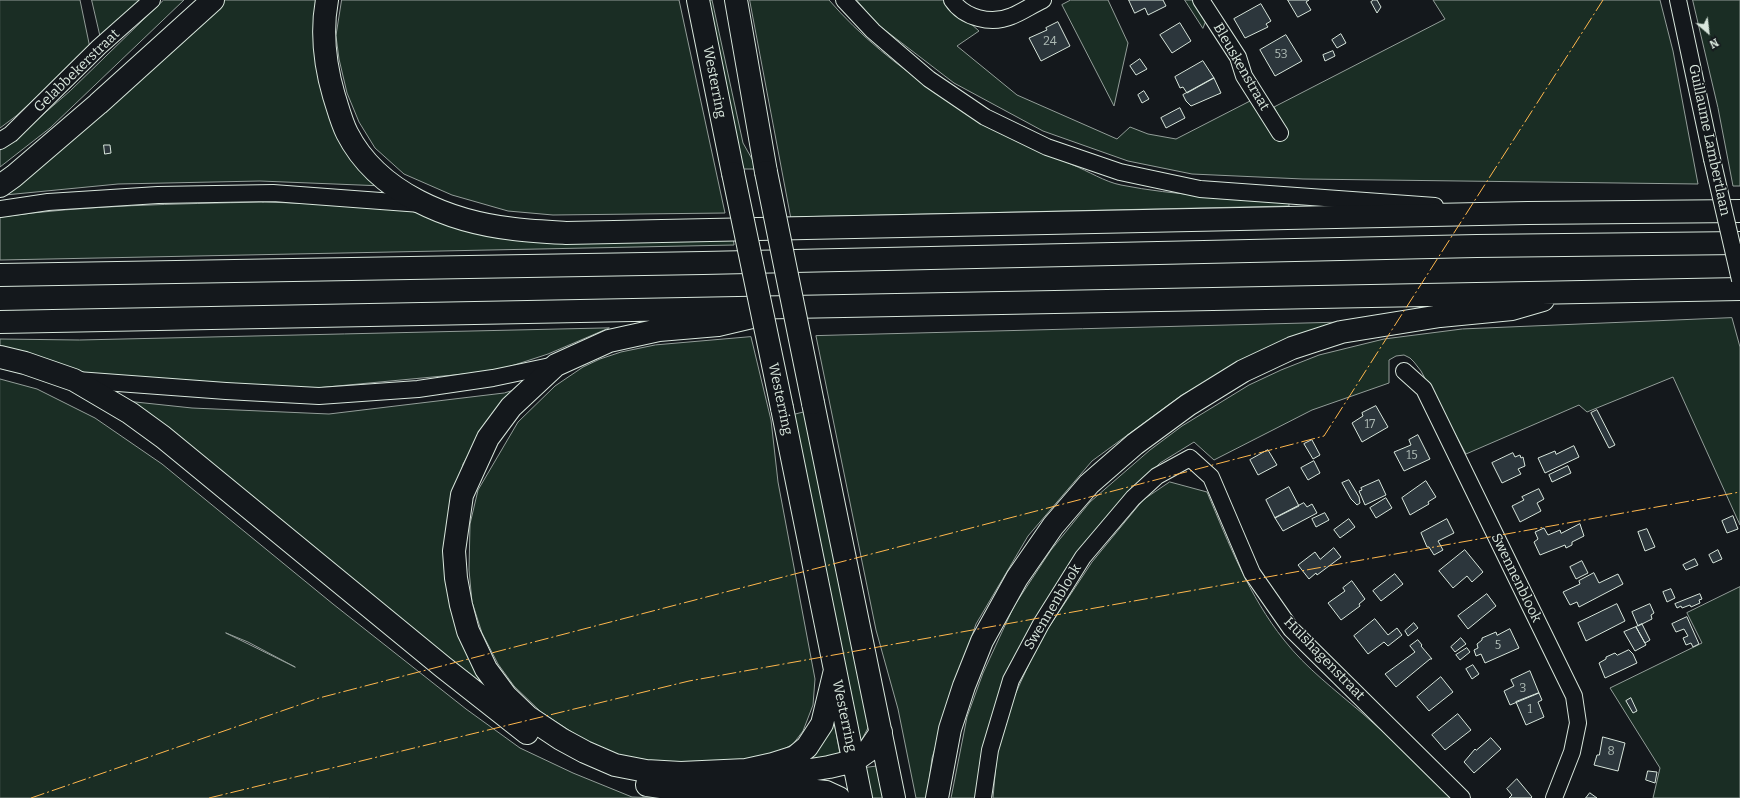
<!DOCTYPE html>
<html>
<head>
<meta charset="utf-8">
<style>
  body { margin:0 }
  #map { position:relative; width:1740px; height:798px; overflow:hidden; background:#14181c; font-family:Bitter,serif }
  canvas { display:block }
  .north { position:absolute; left:1688px; top:12px; width:40px; height:40px; -webkit-text-stroke:3px #14181c; paint-order:stroke; rotate:152deg; font-size:11px; font-weight:700; line-height:16px; text-align:center; color:#d8e6dc }
  .north::after { content:''; display:block; margin:auto; width:14px; height:18px; background:#d8e6dc; clip-path:polygon(50% 0,100% 100%,50% 72%,0 100%) }
</style>
</head>
<body>
<div id="map">
<canvas width="1740" height="798"></canvas>
<div class="north">N</div>
</div>
<script>
const g = document.querySelector('canvas').getContext('2d');
g.lineJoin = 'round';
function paint(path, color) { g.fillStyle = color; g.fill(path, 'evenodd'); }
function strokePath(path, color, width, dash) { g.strokeStyle = color; g.lineWidth = width; g.lineCap = dash ? 'butt' : 'round'; g.setLineDash(dash || []); g.stroke(path); }
function label(font, color, halo, rows, align = 'center') {
  g.font = font + ' Bitter,serif'; g.lineWidth = 3; g.setLineDash([]); g.textBaseline = 'middle'; g.strokeStyle = halo; g.fillStyle = color; for (const [text, x, y, turn = 0] of rows) {
    g.save(); g.translate(x, y); g.rotate((+turn || 0) * Math.PI / 180); g.textAlign = isNaN(turn) ? turn : align; if (halo) g.strokeText(text, 0, 0); g.fillText(text, 0, 0); g.restore();
  }
}
const green = new Path2D(`
  M0,0H80L90,48L16,116L0,128Z
  M92,0H143L101,39Z
  M164,0H184L50,128L0,167V150L8,145L70,91Z
  M225,0H321L317,67L384,186L260,181L118,184L5,195L178,44Z
  M342,0H679L725,213L553,215L508,211L452,195L404,174L375,148L359,122L347,93L339,59L336,36Z
  M707,0H712L743,143L756,166L755,169H743Z
  M750,0H829C889,70 988,129 1073,165C1088,171 1105,182 1121,185C1176,196 1234,197 1289,202V206L791,217Z
  M857,0H944L979,31L957,46L1017,95L1117,139L1130,127L1148,134L1176,139L1250,101L1276,137L1287,132L1274,107L1445,19L1433,0H1660L1673,51L1698,184L1303,179L1192,174L1128,161L1043,131L954,83L877,24Z
  M1071,0H1108L1128,43L1114,106L1062,5Z
  M1185,0H1196L1207,18L1203,28Z
  M1693,0H1740V186H1733L1718,108Z
  M263,202L358,205L413,210L443,219L733,236L734,245L0,260V217C87,205 175,204 263,202Z
  M1732,318L1740,347V525L1673,377L1587,412L1579,405L1466,454L1421,371L1414,362L1410,358L1404,355L1396,356L1389,360V383L1312,410L1214,460L1194,442L1160,463L1117,505L1046,604L977,798H951L967,717L983,673L1014,606L1051,550L1090,502L1150,450L1182,426L1249,385L1281,370L1319,355L1384,339L1462,329Z
  M1349,322L1266,350L1182,395L1092,461L1028,536L976,624L953,691L932,758L927,798H916L898,709L876,630L816,336Z
  M609,328L548,354L496,371L316,388L185,383L80,372L0,350V339L79,340Z
  M751,337L771,420L778,482L815,679L813,705L803,731L793,744L768,758L719,761L642,762L601,751L541,712L514,686L498,664L482,633L472,602L469,570L470,524L478,490L518,422L555,386L583,367L600,359L621,352L655,345Z
  M0,379L37,389L95,418L162,464L333,604L466,709L520,748L573,773L632,797L660,798H0ZM226,633L248,642L295,667Z
  M518,389L488,421L463,464L450,516L492,695L126,401L192,408L329,414L504,393Z
  M805,412L869,726L860,743L825,567L793,415Z
  M1170,482L1207,492C1229,544 1249,596 1284,640C1306,668 1335,690 1362,713C1393,740 1423,769 1453,798H993L997,752L1013,699L1039,642L1092,562L1143,500Z
  M1740,587V798H1653L1660,768L1610,688L1702,643L1687,613Z
  M833,717L841,759L788,769Z
  M879,766L885,798H871L865,768Z`);
const building = new Path2D(`
  M1129,0H1163L1166,6L1148,15L1145,8L1135,13Z
  M1288,0H1309L1306,2L1311,10L1298,17Z
  M1374,0H1377L1381,7L1377,13L1371,2Z
  M1261,4L1271,21L1266,24L1268,27L1245,38L1234,19Z
  M1058,22L1070,46L1041,61L1029,38L1047,30L1046,28Z
  M1180,23L1191,41L1172,53L1160,35Z
  M1341,34L1346,43L1337,48L1332,40Z
  M1286,35L1302,61L1275,76L1260,50Z
  M1333,51L1335,56L1325,61L1323,55Z
  M1140,59L1147,69L1136,75L1130,66Z
  M1203,61L1214,78L1187,93L1183,87L1180,88L1175,77Z
  M1214,78L1221,93L1191,106L1186,101L1183,95Z
  M1144,91L1149,99L1142,103L1138,95Z
  M1180,108L1185,118L1166,128L1161,118Z
  M104,145H110L111,153L105,154Z
  M1376,406L1388,427L1362,442L1352,423L1363,416L1362,413Z
  M1597,410L1615,445L1609,448L1591,413Z
  M1418,435L1430,459L1404,471L1394,452L1411,445L1409,440Z
  M1312,440L1320,455L1313,459L1304,444Z
  M1574,446L1579,457L1545,473L1538,458L1555,451L1556,454Z
  M1268,450L1277,465L1258,475L1250,460Z
  M1513,453L1515,457L1520,455L1521,458L1523,457L1525,466L1518,469L1521,474L1502,483L1492,463Z
  M1314,461L1320,473L1308,480L1301,468Z
  M1568,466L1571,473L1552,482L1549,475Z
  M1349,480L1359,497L1360,503L1357,505L1351,499L1342,483Z
  M1379,480L1386,495L1365,505L1359,491L1362,490L1361,488Z
  M1426,481L1436,497L1428,502L1429,504L1410,515L1402,498Z
  M1289,487L1299,506L1275,518L1266,500Z
  M1539,489L1544,499L1537,503L1541,511L1520,522L1512,506L1524,500L1522,497Z
  M1386,498L1392,508L1376,518L1370,508Z
  M1304,503L1307,507L1312,504L1317,513L1283,531L1275,518Z
  M1325,513L1329,520L1316,527L1312,519Z
  M1733,516L1738,529L1727,533L1722,521Z
  M1349,519L1355,527L1340,538L1334,530Z
  M1447,519L1454,533L1438,541L1443,550L1434,555L1429,547H1427L1421,533Z
  M1580,524L1584,536L1572,542V545L1566,548L1565,545L1540,555L1534,542L1538,539L1535,532L1544,528L1548,535L1560,530L1561,533Z
  M1647,529L1655,547L1645,551L1638,532Z
  M1334,548L1341,557L1317,575L1316,573L1309,579L1298,565L1315,552L1320,559Z
  M1465,550L1483,572L1472,582L1467,576L1453,588L1439,571Z
  M1718,550L1722,559L1713,563L1709,555Z
  M1695,559L1698,565L1686,570L1683,565Z
  M1582,561L1588,573L1576,579L1570,567Z
  M1594,573L1599,583L1618,574L1623,584L1579,607L1577,602L1570,605L1563,592L1580,584L1579,581Z
  M1395,574L1403,584L1381,601L1373,591Z
  M1352,581L1365,599L1359,604L1360,606L1341,620L1328,603L1345,591L1343,588Z
  M1671,589L1675,598L1667,602L1663,592Z
  M1487,594L1496,606L1468,629L1458,616Z
  M1700,594L1702,599L1699,600L1700,603L1691,607L1690,605L1682,608L1681,606L1677,608L1675,604Z
  M1617,604L1625,621L1586,641L1578,623Z
  M1650,604L1654,613L1651,615L1652,619L1638,626L1632,612Z
  M1687,617L1699,644L1693,647L1691,643L1686,645L1683,638L1688,636L1684,629L1676,632L1672,624Z
  M1375,619L1388,635L1397,628L1402,635L1388,646L1384,642L1368,654L1354,636Z
  M1414,623L1418,628L1408,636L1405,631Z
  M1642,624L1650,640L1645,643L1636,627Z
  M1636,627L1646,645L1635,651L1624,632Z
  M1510,629L1519,648L1485,663L1481,654L1476,656L1474,650L1478,648L1477,644L1482,640V638L1496,632L1497,635Z
  M1461,638L1466,644L1455,652L1451,647Z
  M1418,640L1422,645L1421,646L1432,659H1430L1396,687L1385,674L1415,652L1410,646Z
  M1467,648L1470,652L1460,660L1456,655Z
  M1629,650L1633,654L1637,663L1605,678L1599,663L1606,659V657L1615,653L1617,655Z
  M1473,665L1479,674L1472,679L1466,669Z
  M1530,671L1539,693L1510,705L1504,691L1514,686L1511,680Z
  M1441,677L1453,692L1429,711L1417,697Z
  M1539,693L1542,700L1538,702L1544,717L1526,725L1516,702Z
  M1631,698L1637,711L1633,713L1626,701Z
  M1458,714L1471,730L1445,750L1432,735Z
  M1603,737L1625,743L1618,771L1594,765L1597,755H1599Z
  M1491,738L1501,749L1474,773L1464,762L1475,749L1476,750Z
  M1648,771L1657,772L1655,783L1646,780Z
  M1517,779L1532,797L1531,798H1509L1512,795L1507,789Z
  M1590,793L1597,798H1586Z`);
const minor = new Path2D(`
  M844,0L873,31L929,79L985,117L1047,147L1120,172L1200,189L1435,206
  M952,0C964,18 991,25 1012,16C1022,12 1032,5 1043,0
  M1201,0L1238,57L1244,76L1280,133
  M1678,0L1712,159
  M0,141L11,134L99,47L152,0
  M0,209L48,202L158,195L273,193L421,204
  M1404,371L1424,389L1574,696L1578,723L1572,752L1554,798
  M77,380L226,391L319,396L418,389L493,378L555,365
  M983,798L990,750L1011,680L1041,624L1083,557L1133,498L1157,476L1190,458L1211,477L1252,573L1291,629L1462,798`);
const highway = new Path2D(`
  M327,0C321,32 325,65 334,96C338,108 341,121 347,133C378,194 451,222 514,229C531,231 549,232 566,233L1528,213L1740,211
  M698,0L733,173
  M736,0L766,172
  M0,186L14,176L98,104L213,0
  M0,275L703,263L1477,246L1740,243
  M752,317L718,325L659,330L609,341L556,365L511,407L488,438L462,495L454,551L456,578L461,605L468,631L486,669L506,696L528,717L561,739L585,752L615,765L646,771L681,773L746,770L773,764L795,757L807,747L822,724L835,670
  M0,322L1740,289
  M0,357L25,363L74,380L130,413L163,437L443,667L527,733
  M813,403L894,798
  M782,408L861,798
  M767,777L829,767L854,761L868,751L881,732
  M647,785L694,792L756,789H797L826,792L839,798
  M937,798L950,729L964,686L982,641L1017,578L1053,526L1089,484L1135,444L1188,405L1243,371L1292,348L1341,332L1440,316L1512,309L1543,300`);
const minorBridge = new Path2D(`
  M1712,159L1740,280`);
const highwayBridge = new Path2D(`
  M766,172L813,403
  M733,173L782,408`);
const power = new Path2D(`
  M31,798L319,698L1324,436L1603,0
  M209,798L689,681L1740,492`);
const numberNames = [
  ["24",1050,42],
  ["53",1281,55],
  ["17",1370,425],
  ["15",1412,456],
  ["5",1498,646],
  ["3",1523,689],
  ["1",1530,710],
  ["8",1611,752]
];
const streetNames = [
  ["Bleuskenstraat",1241,67,60],
  ["Gelabbekerstraat",77,71,-44],
  ["Westerring",714,82,79],
  ["Guillaume Lambertlaan",1709,140,78],
  ["Westerring",780,399,78],
  ["Swennenblook",1516,578,64],
  ["Swennenblook",1053,607,-59],
  ["Hulshagenstraat",1324,659,46],
  ["Westerring",844,716,78]
];
paint(green, '#1a2d24');
strokePath(green, '#939e99', 1);
paint(building, '#2c363c');
strokePath(building, '#d8e6dc', 1);
strokePath(minor, '#d8e6dc', 18);
strokePath(highway, '#d8e6dc', 24);
strokePath(minor, '#14181c', 16);
strokePath(highway, '#14181c', 22);
strokePath(minorBridge, '#d8e6dc', 18, []);
strokePath(highwayBridge, '#d8e6dc', 24, []);
strokePath(minorBridge, '#14181c', 16);
strokePath(highwayBridge, '#14181c', 22);
strokePath(power, '#ffb74d', 1, [14, 3, 2, 3]);
label('12px', '#adbab4', null, numberNames);
label('14px', '#d8e6dc', '#14181c', streetNames);
</script>
</body>
</html>
